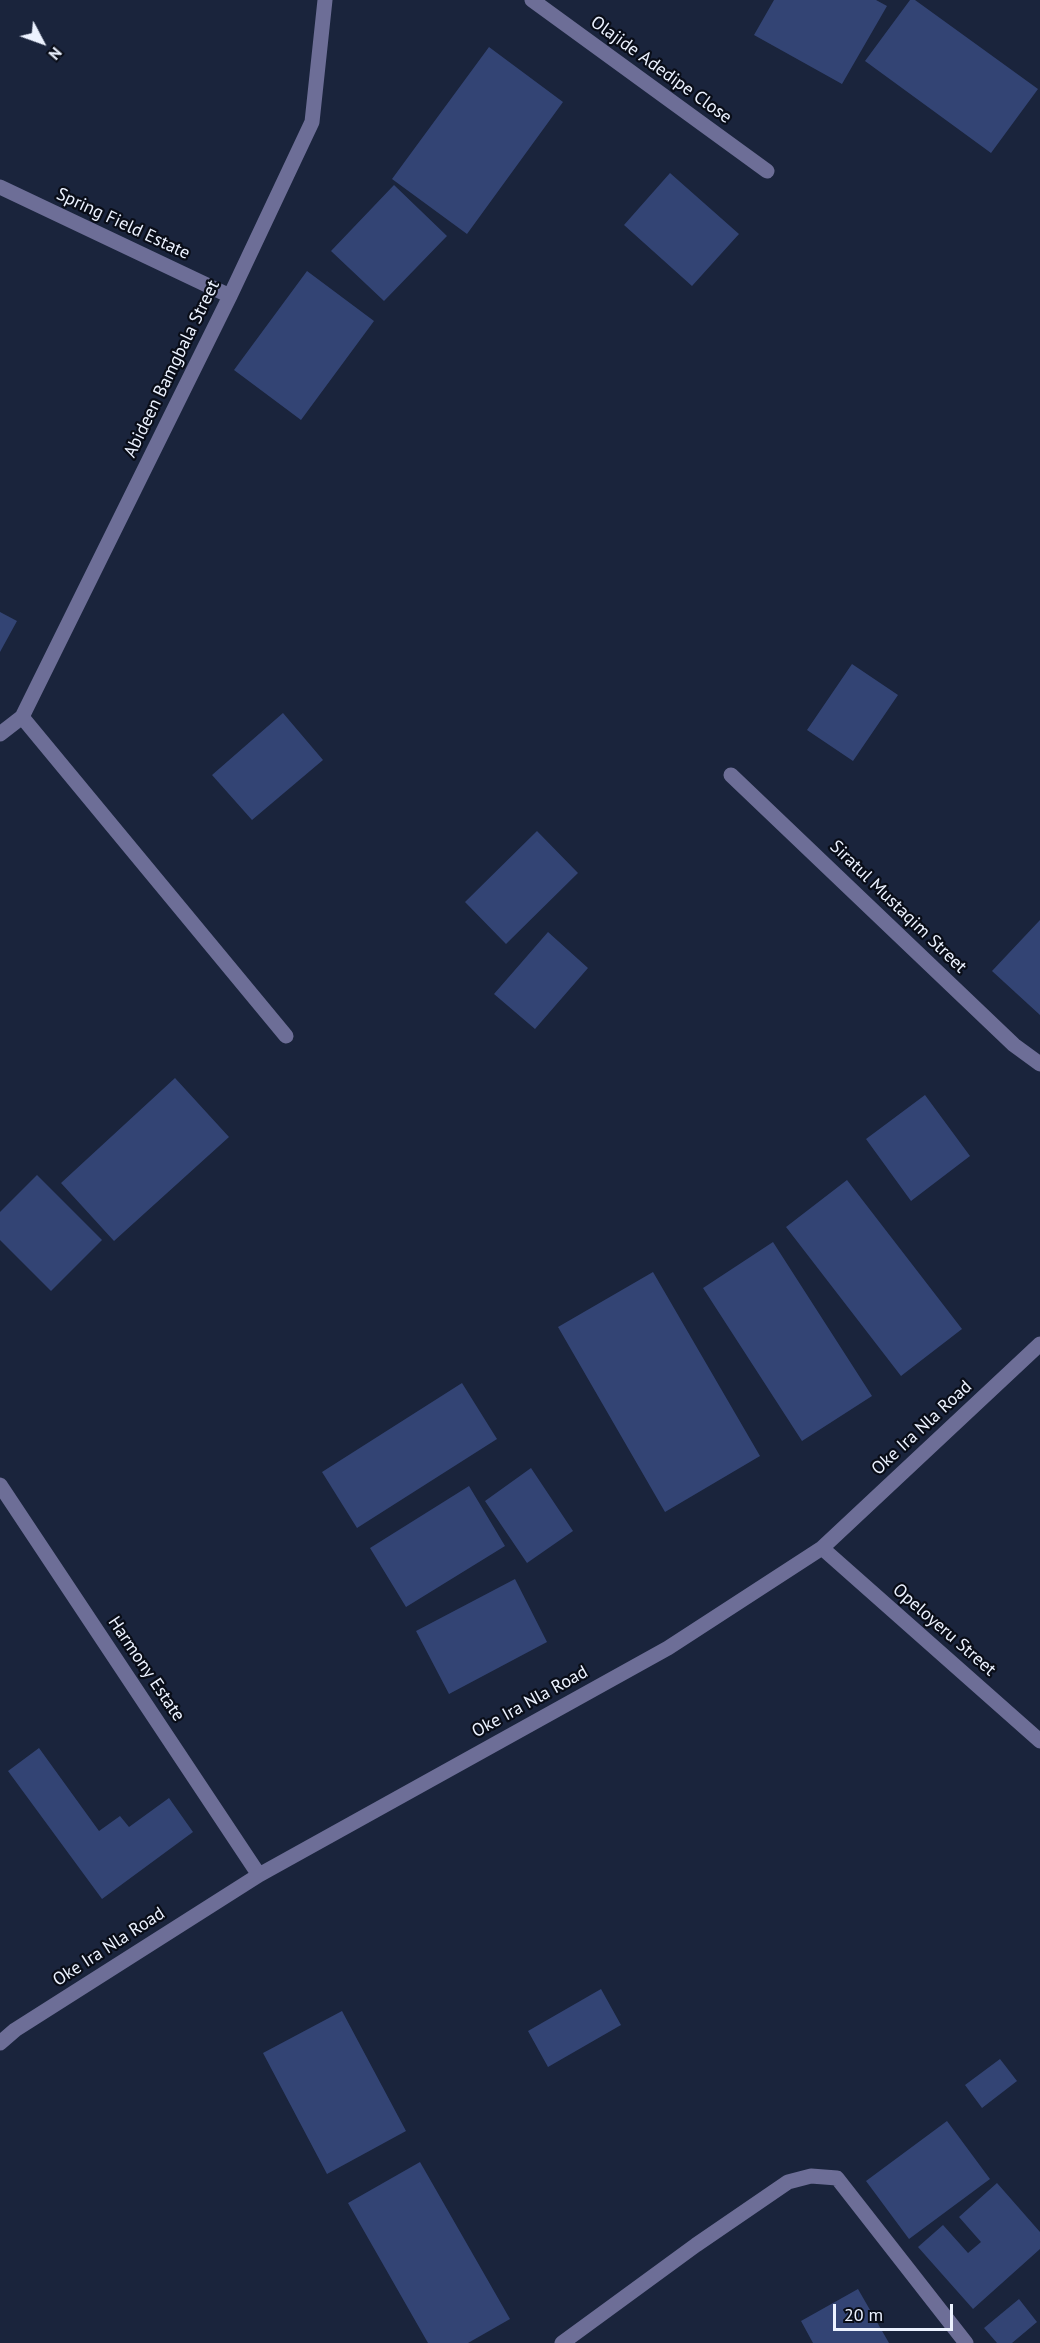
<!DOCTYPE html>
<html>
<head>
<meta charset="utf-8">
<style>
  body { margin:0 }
  #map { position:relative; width:1040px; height:2343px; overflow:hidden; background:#1a243c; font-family:"PT Sans",sans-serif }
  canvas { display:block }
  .north { position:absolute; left:12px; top:12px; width:60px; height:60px; -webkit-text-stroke:4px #090d18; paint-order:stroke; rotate:131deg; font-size:16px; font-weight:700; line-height:24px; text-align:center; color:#ecf2ff }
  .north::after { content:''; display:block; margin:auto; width:21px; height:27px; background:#ecf2ff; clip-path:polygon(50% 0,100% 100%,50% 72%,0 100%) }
  .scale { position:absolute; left:833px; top:2304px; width:120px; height:27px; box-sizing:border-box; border:3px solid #ecf2ff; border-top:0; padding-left:8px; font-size:18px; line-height:21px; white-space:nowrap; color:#ecf2ff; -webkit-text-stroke:4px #090d18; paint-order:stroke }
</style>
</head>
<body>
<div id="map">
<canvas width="1040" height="2343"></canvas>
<div class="north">N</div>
<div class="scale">20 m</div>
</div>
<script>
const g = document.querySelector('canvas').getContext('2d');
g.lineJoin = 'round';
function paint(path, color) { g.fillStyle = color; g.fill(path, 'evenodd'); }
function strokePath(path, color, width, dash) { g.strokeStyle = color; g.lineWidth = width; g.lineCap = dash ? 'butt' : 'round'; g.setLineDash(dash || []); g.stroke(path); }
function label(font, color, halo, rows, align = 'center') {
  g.font = font + ' "PT Sans",sans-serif'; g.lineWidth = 4.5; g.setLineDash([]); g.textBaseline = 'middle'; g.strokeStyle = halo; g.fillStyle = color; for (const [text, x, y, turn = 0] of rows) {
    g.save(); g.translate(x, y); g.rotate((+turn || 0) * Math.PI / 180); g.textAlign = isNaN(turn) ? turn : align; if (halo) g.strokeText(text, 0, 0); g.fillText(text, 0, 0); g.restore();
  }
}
const building = new Path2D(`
  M774,0H876L887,6L842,84L754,35Z
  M910,0H915L1038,89L991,153L865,61Z
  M489,47L563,102L467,234L392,179Z
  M670,173L739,234L692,286L624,225Z
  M394,185L447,236L384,301L331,251Z
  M307,271L374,321L301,420L234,370Z
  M0,612L17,621L0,652Z
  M852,664L898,695L853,761L807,730Z
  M283,713L323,760L252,820L212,775Z
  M537,831L578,873L506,944L465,902Z
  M1040,920V1015L992,971Z
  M548,932L588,968L535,1029L494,994Z
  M175,1078L229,1137L114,1241L61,1183Z
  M925,1095L970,1156L911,1201L866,1139Z
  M37,1175L102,1240L51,1291L0,1240V1212Z
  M847,1180L962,1329L901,1376L786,1227Z
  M773,1242L872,1396L802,1441L703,1288Z
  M653,1272L760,1456L665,1512L558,1327Z
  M462,1383L497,1439L357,1528L322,1472Z
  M531,1468L573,1531L527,1563L485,1501Z
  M469,1486L505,1546L406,1607L370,1548Z
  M515,1579L547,1642L449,1694L416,1631Z
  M39,1748L99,1831L120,1816L129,1827L169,1798L193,1832L102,1899L8,1771Z
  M601,1989L621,2025L548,2067L528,2031Z
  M342,2011L406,2131L327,2174L263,2053Z
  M1000,2059L1017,2081L982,2108L965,2085Z
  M947,2121L990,2179L909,2239L866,2181Z
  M420,2162L510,2319L468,2343H428L348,2203Z
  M997,2183L1040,2232V2249L973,2309L918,2247L943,2225L968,2253L981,2242L959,2217Z
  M858,2289L889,2343H813L801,2321Z
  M1019,2299L1037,2322L1012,2343H997L984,2328Z`);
const minor = new Path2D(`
  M532,0L767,171
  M0,187L230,296
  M22,717L286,1036
  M0,734L22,717L230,296L312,122L325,0
  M731,775L1014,1045L1040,1064
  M0,1485L259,1875
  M822,1548L1040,1741
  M0,2043L15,2030L259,1875L668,1648L822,1548L1040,1344
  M562,2343L696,2245L788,2182L811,2176L837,2178L966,2343`);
const streetNames = [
  ["Olajide Adedipe Close",661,70,36],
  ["Spring Field Estate",123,224,25],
  ["Abideen Bamgbala Street",172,369,-64],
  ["Siratul Mustaqim Street",898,907,44],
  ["Oke Ira Nla Road",922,1428,-43],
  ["Opeloyeru Street",944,1630,41],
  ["Harmony Estate",146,1669,56],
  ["Oke Ira Nla Road",530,1702,-29],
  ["Oke Ira Nla Road",109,1947,-33]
];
paint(building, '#334474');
strokePath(minor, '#6d6e97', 15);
label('18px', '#ecf2ff', '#090d18', streetNames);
</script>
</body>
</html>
